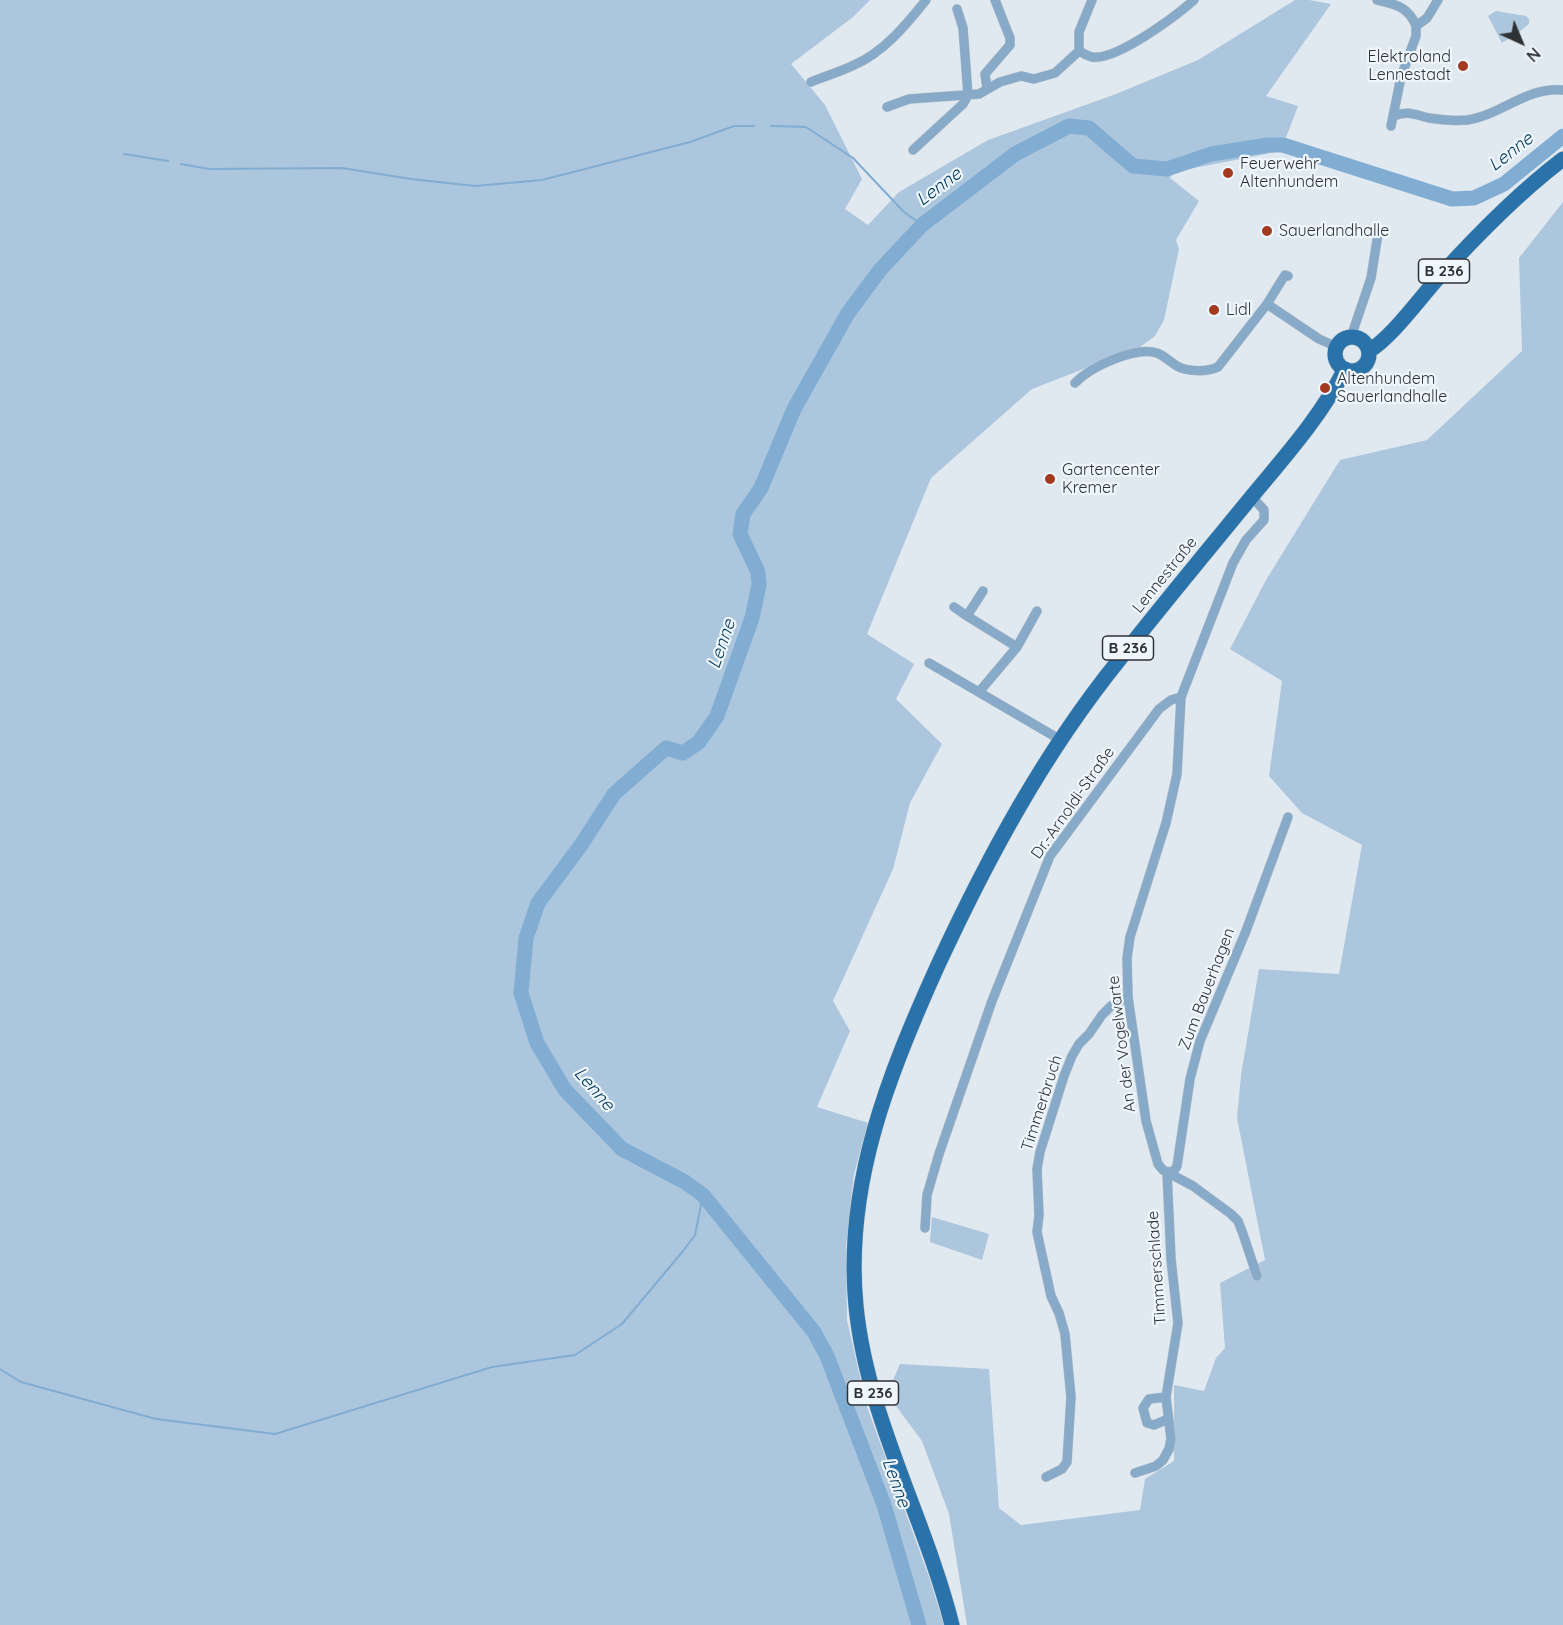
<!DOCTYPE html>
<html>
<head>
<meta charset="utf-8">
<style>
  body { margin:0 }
  #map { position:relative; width:1563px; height:1625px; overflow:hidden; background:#e1e9f0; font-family:Quicksand,sans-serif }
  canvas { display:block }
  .north { position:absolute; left:1491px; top:12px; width:60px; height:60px; -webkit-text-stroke:4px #eef6fe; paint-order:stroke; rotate:136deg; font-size:16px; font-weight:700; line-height:24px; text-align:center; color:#2f3235 }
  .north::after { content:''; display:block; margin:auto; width:21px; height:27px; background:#2f3235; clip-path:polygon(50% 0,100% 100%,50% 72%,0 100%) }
</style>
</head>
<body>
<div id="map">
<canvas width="1563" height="1625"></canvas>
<div class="north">N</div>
</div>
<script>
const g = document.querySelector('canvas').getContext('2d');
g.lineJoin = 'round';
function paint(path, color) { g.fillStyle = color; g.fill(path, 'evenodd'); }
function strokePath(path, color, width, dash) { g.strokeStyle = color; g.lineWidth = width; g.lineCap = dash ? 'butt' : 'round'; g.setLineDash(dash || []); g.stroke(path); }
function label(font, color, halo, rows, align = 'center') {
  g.font = font + ' Quicksand,sans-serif'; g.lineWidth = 4.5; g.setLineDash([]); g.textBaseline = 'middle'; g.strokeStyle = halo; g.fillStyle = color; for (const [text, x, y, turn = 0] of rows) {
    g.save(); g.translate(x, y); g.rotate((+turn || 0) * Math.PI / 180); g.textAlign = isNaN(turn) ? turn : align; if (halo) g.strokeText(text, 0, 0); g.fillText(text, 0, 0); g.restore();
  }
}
const green = new Path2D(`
  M0,0H870L853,17L791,64L825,105L862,179L845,209L868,225L899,192L988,140L1116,94L1198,60L1295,0H1309L1331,4L1266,96L1298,106L1281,151L1174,172L1170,178L1199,201L1176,240L1179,249L1164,320L1155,336L1140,347L1032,389L931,478L867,634L914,664L896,699L942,744L910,803L893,869L833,1001L850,1031L817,1107L868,1123L854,1174L846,1246L847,1320L866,1404L929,1577L944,1625H0Z
  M1496,11L1526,16L1529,19V24L1515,35L1502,43L1488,16Z
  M1563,202V1625H967L949,1514L922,1441L887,1394L900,1364L989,1369L999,1508L1021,1525L1140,1510L1145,1479L1174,1461V1385L1204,1391L1216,1358L1225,1348L1220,1283L1265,1260L1237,1118L1241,1075L1259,969L1339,974L1362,845L1302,813L1269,776L1282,681L1230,649L1266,580L1340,460L1427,440L1522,351L1519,258Z
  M932,1217L989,1234L982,1260L930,1242Z`);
const stream = new Path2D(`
  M771,126L806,127L853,158L904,212L922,225
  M124,154L168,161
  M181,164L209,169L342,168L411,179L475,186L542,180L690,142L734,126H754
  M0,1369L21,1382L156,1419L275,1434L492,1367L575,1355L622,1324L683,1251L695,1235L703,1195`);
const river = new Path2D(`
  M919,1625L884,1505L827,1356L814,1332L703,1195L685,1182L622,1149L565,1090L537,1043L521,993L526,938L538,903L581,845L614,794L666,748L683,753L699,742L717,716L752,618L759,585L758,572L740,534L743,514L761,488L794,409L848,313L880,270L922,225L1015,154L1069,126L1089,128L1133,166L1167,169L1211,154L1268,145H1283L1452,199L1474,198L1504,184L1563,136`);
const minor = new Path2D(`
  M1377,0C1395,4 1409,7 1416,26
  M1079,51C1083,53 1087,56 1092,57C1116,61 1176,16 1194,0
  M1079,51V32L1092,0
  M811,82C825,76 840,72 854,65C883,53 907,24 926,0
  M987,88L985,74L1010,45V38L995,0
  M887,107L909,99L979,94L1000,82L1021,76L1034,79L1055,73L1079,51
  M1394,116C1407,110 1416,115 1429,118C1441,120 1455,121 1467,120C1501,115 1528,86 1563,90
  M1391,126L1401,77L1416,36V26L1427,18L1438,0
  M913,150L963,104L968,95L963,28L957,9
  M1267,304L1285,275L1288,276
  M1351,337L1371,278L1378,234
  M1075,383C1090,367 1135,346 1157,353C1165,356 1170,362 1177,366C1187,372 1208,372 1218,367L1267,304L1319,339L1337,347
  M983,591L967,616L1017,647
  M954,607L967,616
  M929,663L1059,739
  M979,692L1017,647L1037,611
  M1181,697L1177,774L1166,823L1130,937L1127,958L1128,997L1146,1121L1158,1164L1163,1170L1193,1186L1231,1214L1238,1221L1243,1234L1257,1276
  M1167,1172L1174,1171L1177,1166L1190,1079L1200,1041L1246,931L1288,817
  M925,1228L927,1195L939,1154L992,1001L1050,856L1159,709L1171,700L1181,697L1233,563L1246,540L1264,520V510L1252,497
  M1166,1397L1149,1399L1143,1408L1147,1423L1154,1425L1168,1419
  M1135,1473L1156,1466L1163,1460L1169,1449L1171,1439L1166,1397L1178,1323L1171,1259L1167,1172
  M1046,1477L1062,1469L1067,1462L1071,1397L1065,1334L1059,1313L1051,1296L1037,1232L1039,1215L1037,1169L1040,1152L1064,1076L1072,1056L1079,1044L1089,1034L1102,1015L1111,1006L1128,997`);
const primary = new Path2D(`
  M1335 354a17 17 0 1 1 34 0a17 17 0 1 1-34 0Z
  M1369,351C1393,336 1419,299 1439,277C1477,235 1517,194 1563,159
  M952,1625C925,1517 867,1418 856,1306C844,1185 889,1073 938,965C988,857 1044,753 1119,660C1163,604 1208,550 1253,495C1287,454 1321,416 1345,369`);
const markers = [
  [1463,66,6,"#a33a1f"],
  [1228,173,6,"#a33a1f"],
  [1267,231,6,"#a33a1f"],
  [1214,310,6,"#a33a1f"],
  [1325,388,6,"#a33a1f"],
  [1050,479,6,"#a33a1f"]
];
const shields = [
  [1444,271,51],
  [1128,648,51],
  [873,1393,51]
];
const shieldNames = [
  ["B 236",1444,271],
  ["B 236",1128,648],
  ["B 236",873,1393]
];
const poiNames = [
  ["Elektroland",1451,57,"right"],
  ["Lennestadt",1451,75,"right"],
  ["Feuerwehr",1240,164],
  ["Altenhundem",1240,182],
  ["Sauerlandhalle",1279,231],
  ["Lidl",1226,310],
  ["Altenhundem",1337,379],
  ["Sauerlandhalle",1337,397],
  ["Gartencenter",1062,470],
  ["Kremer",1062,488]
];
const streetNames = [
  ["Lennestraße",1165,575,-51],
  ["Dr.-Arnoldi-Straße",1073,803,-55],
  ["Zum Bauerhagen",1207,989,-69],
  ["An der Vogelwarte",1122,1044,-97],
  ["Timmerbruch",1042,1103,-72],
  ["Timmerschlade",1157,1268,-94]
];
const waterNames = [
  ["Lenne",1511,152,-38],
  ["Lenne",939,187,-37],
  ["Lenne",722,644,-71],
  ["Lenne",594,1089,49],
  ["Lenne",896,1483,70]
];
paint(green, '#acc6dd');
strokePath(stream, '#82add2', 2);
strokePath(river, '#82add2', 15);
strokePath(minor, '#bdc4cb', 10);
strokePath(primary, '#bdc4cb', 16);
strokePath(minor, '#87aac9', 9);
strokePath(primary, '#2a73aa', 15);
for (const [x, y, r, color] of markers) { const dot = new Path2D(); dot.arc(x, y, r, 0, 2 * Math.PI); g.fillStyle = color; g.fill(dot); strokePath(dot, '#eef6fe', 2); }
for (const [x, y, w] of shields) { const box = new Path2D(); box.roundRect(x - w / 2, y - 12, w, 24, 4.5); g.fillStyle = '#eef6fe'; g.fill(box); strokePath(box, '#2f3235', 1.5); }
label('bold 15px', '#2f3235', null, shieldNames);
label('16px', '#2f3235', '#eef6fe', poiNames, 'left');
label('16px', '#2f3235', '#eef6fe', streetNames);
label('italic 18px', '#01375a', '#eef6fe', waterNames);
</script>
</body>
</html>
